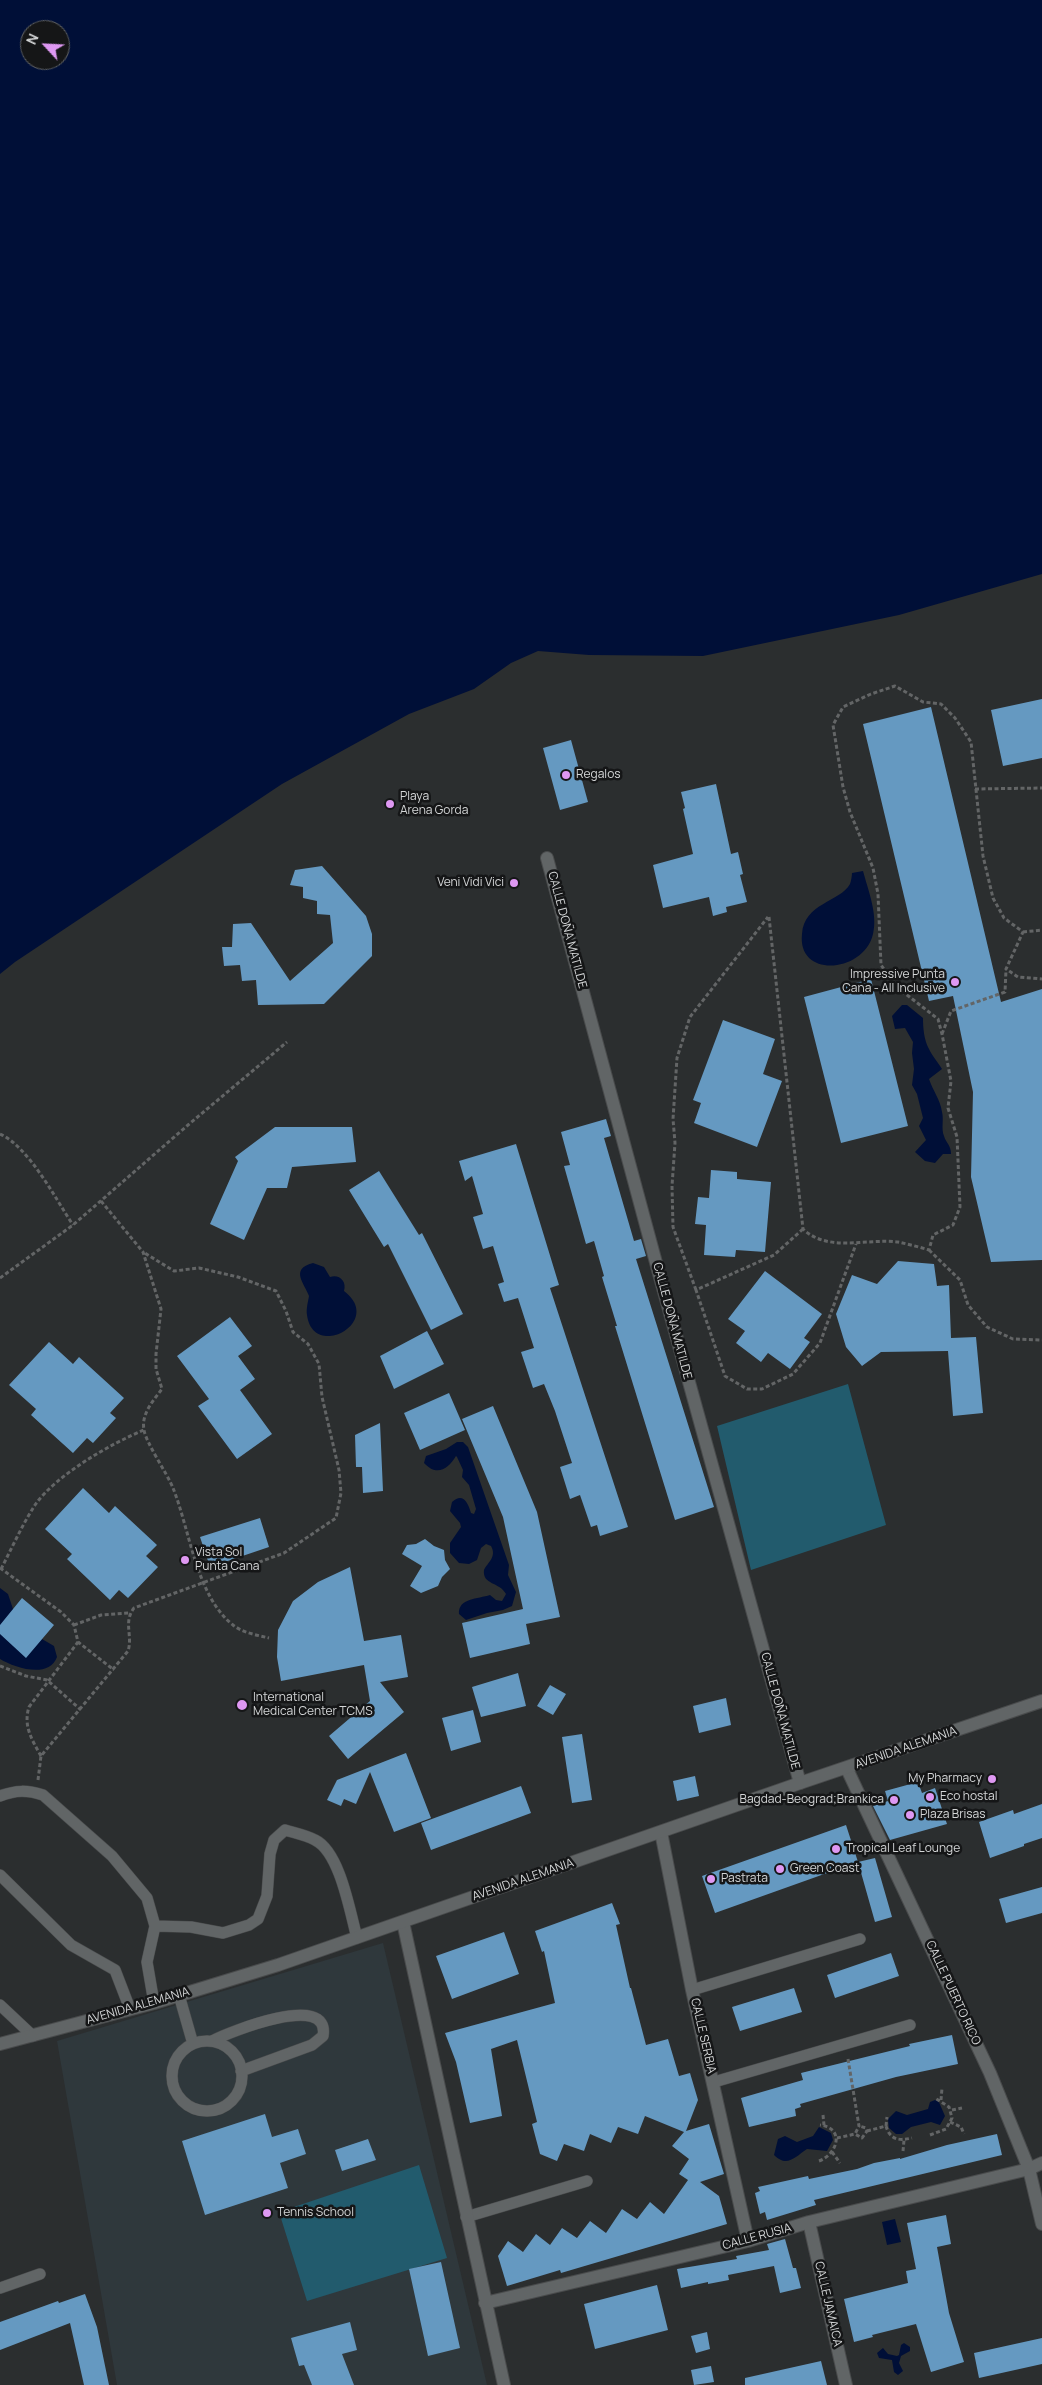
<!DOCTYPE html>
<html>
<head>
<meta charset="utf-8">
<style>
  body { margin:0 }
  #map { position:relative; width:1042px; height:2385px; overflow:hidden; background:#2b2e2f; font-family:Manrope,sans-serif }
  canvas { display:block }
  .north { position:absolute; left:20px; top:20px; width:50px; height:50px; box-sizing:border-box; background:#151617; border:1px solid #616263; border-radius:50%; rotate:295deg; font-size:14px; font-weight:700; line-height:20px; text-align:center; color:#d3d5d6 }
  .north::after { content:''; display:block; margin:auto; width:18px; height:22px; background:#de98f2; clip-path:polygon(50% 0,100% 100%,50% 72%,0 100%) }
</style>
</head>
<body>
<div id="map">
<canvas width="1042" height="2385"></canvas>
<div class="north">N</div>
</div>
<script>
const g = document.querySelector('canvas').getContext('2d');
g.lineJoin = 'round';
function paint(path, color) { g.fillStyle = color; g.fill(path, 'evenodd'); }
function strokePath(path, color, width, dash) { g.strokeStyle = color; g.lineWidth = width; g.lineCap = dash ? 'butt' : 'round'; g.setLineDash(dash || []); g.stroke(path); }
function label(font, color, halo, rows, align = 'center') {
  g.font = font + ' Manrope,sans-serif'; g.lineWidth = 5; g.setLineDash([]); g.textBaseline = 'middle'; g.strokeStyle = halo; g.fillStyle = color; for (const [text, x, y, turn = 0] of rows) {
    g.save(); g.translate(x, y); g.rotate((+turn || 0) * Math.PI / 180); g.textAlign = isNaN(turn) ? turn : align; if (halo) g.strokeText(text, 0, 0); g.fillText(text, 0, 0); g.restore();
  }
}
const built = new Path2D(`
  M383,1943L487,2385H117L57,2041Z`);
const green = new Path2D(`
  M848,1384L886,1525L751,1570L717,1426Z
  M419,2165L447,2258L307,2301L279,2212Z`);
const water = new Path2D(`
  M0,0H1042V574L899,615L703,656L589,655L538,651L511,663L474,689L409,714L282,784L15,962L0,974ZM30,30H60V60H30Z
  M863,871C868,890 878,914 873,934C864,973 797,979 802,934C804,903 840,902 850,884C851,881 852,876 852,873Z
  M902,1005H907L923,1018C923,1028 924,1040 929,1049C932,1056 938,1062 942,1069L929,1079C933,1091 940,1099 942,1112C944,1119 941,1129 944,1136C946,1143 951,1145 951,1154H943L935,1163L925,1161L915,1152L926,1140L919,1126L923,1118L917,1094L912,1085L914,1069L912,1053L913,1042L905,1028L895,1029L892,1016Z
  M313,1263L324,1267L330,1277C339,1274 347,1281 344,1291C385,1322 313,1361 307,1315C306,1309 308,1302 309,1296C305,1284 289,1269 313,1263Z
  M457,1442H463L468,1447L509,1565L508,1575L516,1592L512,1606L503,1610L487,1613L466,1620L459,1614C458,1598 478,1599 490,1595L496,1600L502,1601L506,1594C500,1582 482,1585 484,1570C488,1562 497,1557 491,1546L486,1544L481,1548L477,1560L469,1564L459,1563L450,1553V1543L461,1527L460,1523L450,1511L452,1502C463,1492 468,1503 471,1513L474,1514L476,1509L469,1485L462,1477L463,1470L457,1457L456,1456C448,1469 437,1477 424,1463L426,1456L446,1449Z
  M0,1588L8,1594L15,1615L30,1632L54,1646L57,1657C49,1679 15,1668 0,1659Z
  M935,2100H938L945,2116L940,2125L931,2122L911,2127L902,2134H896L889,2128L888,2119L896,2111L907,2115L928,2109L930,2102Z
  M819,2127L831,2133L833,2140L827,2151L807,2149C795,2157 787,2168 774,2155L778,2139L785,2136L797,2142L813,2136Z
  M895,2219L901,2242L887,2245L882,2222Z
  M904,2343L910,2347V2351L901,2356L899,2363L903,2371L898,2375L894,2372L892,2360L879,2358L877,2353L883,2348L888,2354L897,2356L899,2355L901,2345Z`);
const building = new Path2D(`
  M1042,699V758L1003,766L991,710Z
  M931,707L1001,1002L1042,989V1260L991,1262L971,1177L973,1092L953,996L929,1001L863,724Z
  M571,740L588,802L560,810L543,748Z
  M716,784L731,854L738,852L743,874L740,875L747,902L726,907L727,912L713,916L709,897L663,908L653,865L693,854L683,809L685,808L681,792Z
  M322,866L366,916L372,934V956L324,1004L258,1005L256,980L242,981L240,965L224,966L222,947H232L233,924L251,923L290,981L333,943L330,915L317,914V901L303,898V887L290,885L295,870Z
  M871,979L908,1126L841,1143L804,997Z
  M723,1020L775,1039L763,1074L782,1081L757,1147L694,1123L701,1103L693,1100Z
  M606,1119L611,1136L604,1138L634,1241L641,1239L646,1256L636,1259L714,1507L675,1520L615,1326H617L602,1277L604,1276L594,1241L586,1244L564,1166L570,1165L561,1132Z
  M275,1127H352L356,1162L292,1167L287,1188H267L244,1240L210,1224L238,1161L235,1157Z
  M516,1144L559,1285L550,1288L628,1527L600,1536L597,1525L591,1527L580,1495L570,1499L560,1467L572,1463L555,1411L544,1384L533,1388L521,1352L534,1348L518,1298L504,1302L498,1284L504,1282L493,1246L483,1249L473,1217L483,1214L472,1176L465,1181L459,1161Z
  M711,1170L737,1172V1179L771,1182L765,1252L736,1250L735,1257L704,1255L706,1225L695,1224L698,1197L709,1198Z
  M379,1171L419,1235L422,1233L463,1314L431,1330L388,1244L384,1247L349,1190Z
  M898,1261L934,1264L937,1286L949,1285L951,1338L976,1337L983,1413L953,1416L948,1351L881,1352L862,1366L846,1347L836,1314L852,1275L877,1284Z
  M765,1271L822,1314L804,1338L810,1342L790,1369L768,1353L761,1362L736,1343L745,1331L728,1319Z
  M230,1317L252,1346L238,1356L255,1379L240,1390L272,1434L237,1459L198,1406L209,1399L177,1356Z
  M427,1331L444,1364L394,1389L380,1356Z
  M49,1342L73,1364L79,1357L124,1398L110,1413L116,1418L93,1443L87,1438L73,1453L31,1415L36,1409L9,1385Z
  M449,1393L465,1430L420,1450L404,1413Z
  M493,1406L537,1512L560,1617L526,1624L530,1644L470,1658L462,1623L523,1609L503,1517L462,1419Z
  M380,1423L383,1491L363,1493L362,1467H356L355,1435Z
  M83,1488L109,1513L115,1506L157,1545L146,1556L158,1567L128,1598L119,1590L110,1600L67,1559L72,1554L45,1529Z
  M260,1518L269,1547L210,1567L200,1537Z
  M425,1539L434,1546L444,1550L445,1560L450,1569L442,1577L438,1586L421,1593L410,1586L422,1566L402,1554L407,1545L416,1544Z
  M350,1567L364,1641L401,1635L408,1677L380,1682L404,1712L348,1759L329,1736L370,1701L364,1665L281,1681L277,1657L278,1630L293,1601L318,1582Z
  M22,1598L54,1625L26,1658L0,1634V1625Z
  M518,1673L526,1706L481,1717L472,1687Z
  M550,1685L566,1694L553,1715L537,1706Z
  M726,1698L731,1725L699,1733L693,1706Z
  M473,1710L481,1742L451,1751L442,1718Z
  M582,1734L592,1800L572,1803L562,1737Z
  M406,1753L431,1818L394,1832L370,1772L356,1804L344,1799L341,1806L327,1800L337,1780Z
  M695,1776L699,1796L677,1801L673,1781Z
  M918,1782L922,1793L935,1788L947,1824L890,1840L873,1806L888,1801L885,1791Z
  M521,1786L531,1813L431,1850L421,1823Z
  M1042,1804V1838L1024,1844V1846L990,1858L979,1822L1013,1810L1014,1814Z
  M846,1825L858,1862L715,1913L702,1876Z
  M875,1858L892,1917L875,1922L858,1862Z
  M1042,1887V1913L1006,1923L999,1899Z
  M612,1903L620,1924L616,1925L630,1988H631L646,2045L668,2039L679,2076L690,2073L698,2100L686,2131L709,2124L724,2174L700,2182L719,2196L727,2224L561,2273L560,2270L507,2286L498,2256L508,2241L523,2252L536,2234L550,2245L562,2228L577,2238L590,2221L606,2233L622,2209L637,2219L650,2202L664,2214L688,2180L679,2174L689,2159L672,2146L684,2132L645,2116L638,2134L618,2127L611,2143L590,2134L584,2151L564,2144L557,2161L540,2154L532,2124L537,2122L517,2040L491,2049L502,2116L470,2123L456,2062L445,2033L555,2003L544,1951L542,1952L535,1931Z
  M504,1932L519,1974L452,1999L436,1956Z
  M891,1953L899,1976L835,1998L827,1975Z
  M794,1988L802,2012L740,2031L732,2007Z
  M952,2035L958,2064L896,2077L800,2104L801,2107L795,2109L796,2116L749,2127L741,2098L803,2080L801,2073L910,2046L909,2044Z
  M265,2114L272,2137L298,2129L306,2154L280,2163L288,2188L205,2215L182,2141Z
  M997,2134L1002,2155L814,2200L816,2205L767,2220L765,2212L760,2214L755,2193L760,2191L758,2187L808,2176L809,2179L857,2169L874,2163L900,2158V2159L947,2145Z
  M368,2139L376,2160L342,2171L335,2150Z
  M946,2215L951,2244L937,2247L949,2313L964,2362L931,2372L916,2324L872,2335L873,2337L854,2342L844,2299L908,2283L906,2271L916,2269L907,2223Z
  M785,2239L793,2268H796L801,2288L780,2293L774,2266L728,2275L729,2280L708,2284V2282L681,2288L677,2269L737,2259L736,2256L769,2250L767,2244Z
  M441,2262L460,2348L428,2356L409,2269Z
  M657,2285L668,2330L595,2349L584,2304Z
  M85,2294L97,2327L109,2385H84L70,2323L0,2350V2322L58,2301L59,2303Z
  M350,2322L357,2350L342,2354L354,2385H312L304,2365L299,2366L291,2338Z
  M707,2332L710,2349L696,2353L691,2336Z
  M1042,2338V2364L979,2378L974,2353Z
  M821,2361L827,2385H745V2378Z
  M711,2366L714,2382L694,2385L691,2370Z`);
const path = new Path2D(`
  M975,789L1042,788
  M769,917L803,1229C828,1253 868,1238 898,1242C908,1244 919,1247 929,1250L933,1235L953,1225L960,1207L957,1137L948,1108L951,1081L942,1034L938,1019L898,988L881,965L878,894L873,868L850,812L843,787L833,725L843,707L871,694L895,686L923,702L941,704L955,718L971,742L983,856L993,898L1004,918L1023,932L1006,969L1018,977L1042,979
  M1023,932L1042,930
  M942,1034L951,1011L1005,992L1006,970
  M0,1134C29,1147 55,1198 73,1225
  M101,1201L143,1252L161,1309L156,1354V1369L162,1389C153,1401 141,1414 144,1430C146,1443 167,1473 173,1488C190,1530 196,1596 233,1625C243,1633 257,1635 269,1638
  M803,1229L774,1255L696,1290L725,1376L747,1389H762L793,1374L820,1343L856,1244
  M929,1250L960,1280L968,1305L987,1327L1013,1339L1042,1340
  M0,1278L73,1225L188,1125L287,1042
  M696,1290L673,1227L672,1186L675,1143L673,1119L677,1058L690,1017L768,917
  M0,1568L61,1612L74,1625L78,1642L114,1670
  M1,1569C12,1548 22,1525 35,1505C56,1475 110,1444 144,1430
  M74,1625L101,1615L129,1613
  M0,1666L26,1676L47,1680L81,1710
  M41,1756C32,1740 23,1726 29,1707L78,1642
  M38,1780L41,1756L128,1651C133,1636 123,1622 134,1608L284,1553L336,1518L341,1493L339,1470L322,1397L319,1364L308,1344L293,1332L286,1311L276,1291L238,1277L199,1268L174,1271L143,1252
  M848,2059L859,2126L855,2134L862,2138L867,2131L866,2128L859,2126
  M941,2100L942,2088
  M952,2110L962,2108
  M823,2115L824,2125
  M950,2122L961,2127L964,2134
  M886,2126L887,2117
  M867,2131L886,2126C890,2140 899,2141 912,2138
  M930,2135L946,2129L952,2118L949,2107L935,2098
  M837,2138L855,2134
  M903,2151L904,2140
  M832,2152L840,2163
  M819,2161C838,2154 845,2128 820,2125`);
const service = new Path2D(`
  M0,1796C16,1790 27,1790 43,1795L112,1856L147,1898L155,1926L147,1962L154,2003
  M0,1875L71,1945L115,1970L130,2009
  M155,1926L191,1927L223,1933L249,1925L258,1919L267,1896L270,1854L274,1840L285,1830C295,1833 306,1835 315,1840C340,1852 350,1912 357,1938
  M692,1990L860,1939
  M179,1995L193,2044
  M0,2005L33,2036
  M212,2041C229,2032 331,1991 323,2036L312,2045L241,2071
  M172 2076a35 35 0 1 1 70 0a35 35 0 1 1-70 0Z
  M714,2082L910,2025
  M466,2217L587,2181
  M0,2288L40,2274`);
const minor = new Path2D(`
  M547,858L658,1270L800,1783
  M847,1769L990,2073L1029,2169L1042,2224
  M661,1832L692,1990L748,2241
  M403,1922L504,2385
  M809,2222L846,2385
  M485,2303L748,2241L809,2222L1029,2169L1042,2163`);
const tertiary = new Path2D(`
  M0,2044L154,2003L278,1965L800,1783L1042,1701`);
const markers = [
  [566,775,5,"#de98f2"],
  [390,804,5,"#de98f2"],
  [514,883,5,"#de98f2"],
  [955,982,5,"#de98f2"],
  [185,1560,5,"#de98f2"],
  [242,1705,6,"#de98f2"],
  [992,1779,5,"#de98f2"],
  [930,1797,5,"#de98f2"],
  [894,1800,5,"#de98f2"],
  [910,1815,5,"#de98f2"],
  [836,1849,5,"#de98f2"],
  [780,1869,5,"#de98f2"],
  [711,1879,5,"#de98f2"],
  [267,2213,5,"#de98f2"]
];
const poiNames = [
  ["Regalos",576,775],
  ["Playa",400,797],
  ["Arena Gorda",400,811],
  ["Veni Vidi Vici",504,883,"right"],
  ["Impressive Punta",945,975,"right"],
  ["Cana - All Inclusive",945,989,"right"],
  ["Vista Sol",195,1553],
  ["Punta Cana",195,1567],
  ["International",253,1698],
  ["Medical Center TCMS",253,1712],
  ["My Pharmacy",982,1779,"right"],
  ["Eco hostal",940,1797],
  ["Bagdad-Beograd;Brankica",884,1800,"right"],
  ["Plaza Brisas",920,1815],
  ["Tropical Leaf Lounge",846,1849],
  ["Green Coast",790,1869],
  ["Pastrata",721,1879],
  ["Tennis School",277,2213]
];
const streetNames = [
  ["CALLE DOÑA MATILDE",567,930,75],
  ["CALLE DOÑA MATILDE",672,1321,75],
  ["CALLE DOÑA MATILDE",780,1711,75],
  ["AVENIDA ALEMANIA",906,1748,-19],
  ["AVENIDA ALEMANIA",523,1880,-19],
  ["CALLE PUERTO RICO",953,1993,65],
  ["AVENIDA ALEMANIA",138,2006,-16],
  ["CALLE SERBIA",703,2036,77],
  ["CALLE RUSIA",757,2237,-15],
  ["CALLE JAMAICA",828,2304,77]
];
paint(built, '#2f383c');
paint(green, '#225b6d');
paint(water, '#000f37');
paint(building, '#6599c1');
strokePath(service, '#494b4c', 12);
strokePath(minor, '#494b4c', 14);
strokePath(tertiary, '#494b4c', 14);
strokePath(path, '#636566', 3, [4, 2.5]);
strokePath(service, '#616566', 11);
strokePath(minor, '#616566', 12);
strokePath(tertiary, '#616566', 12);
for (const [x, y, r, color] of markers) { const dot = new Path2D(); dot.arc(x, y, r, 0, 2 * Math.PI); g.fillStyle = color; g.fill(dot); strokePath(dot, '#151617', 2); }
label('12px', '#d3d5d6', '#151617', poiNames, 'left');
label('12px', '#d3d5d6', '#151617', streetNames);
</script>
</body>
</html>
